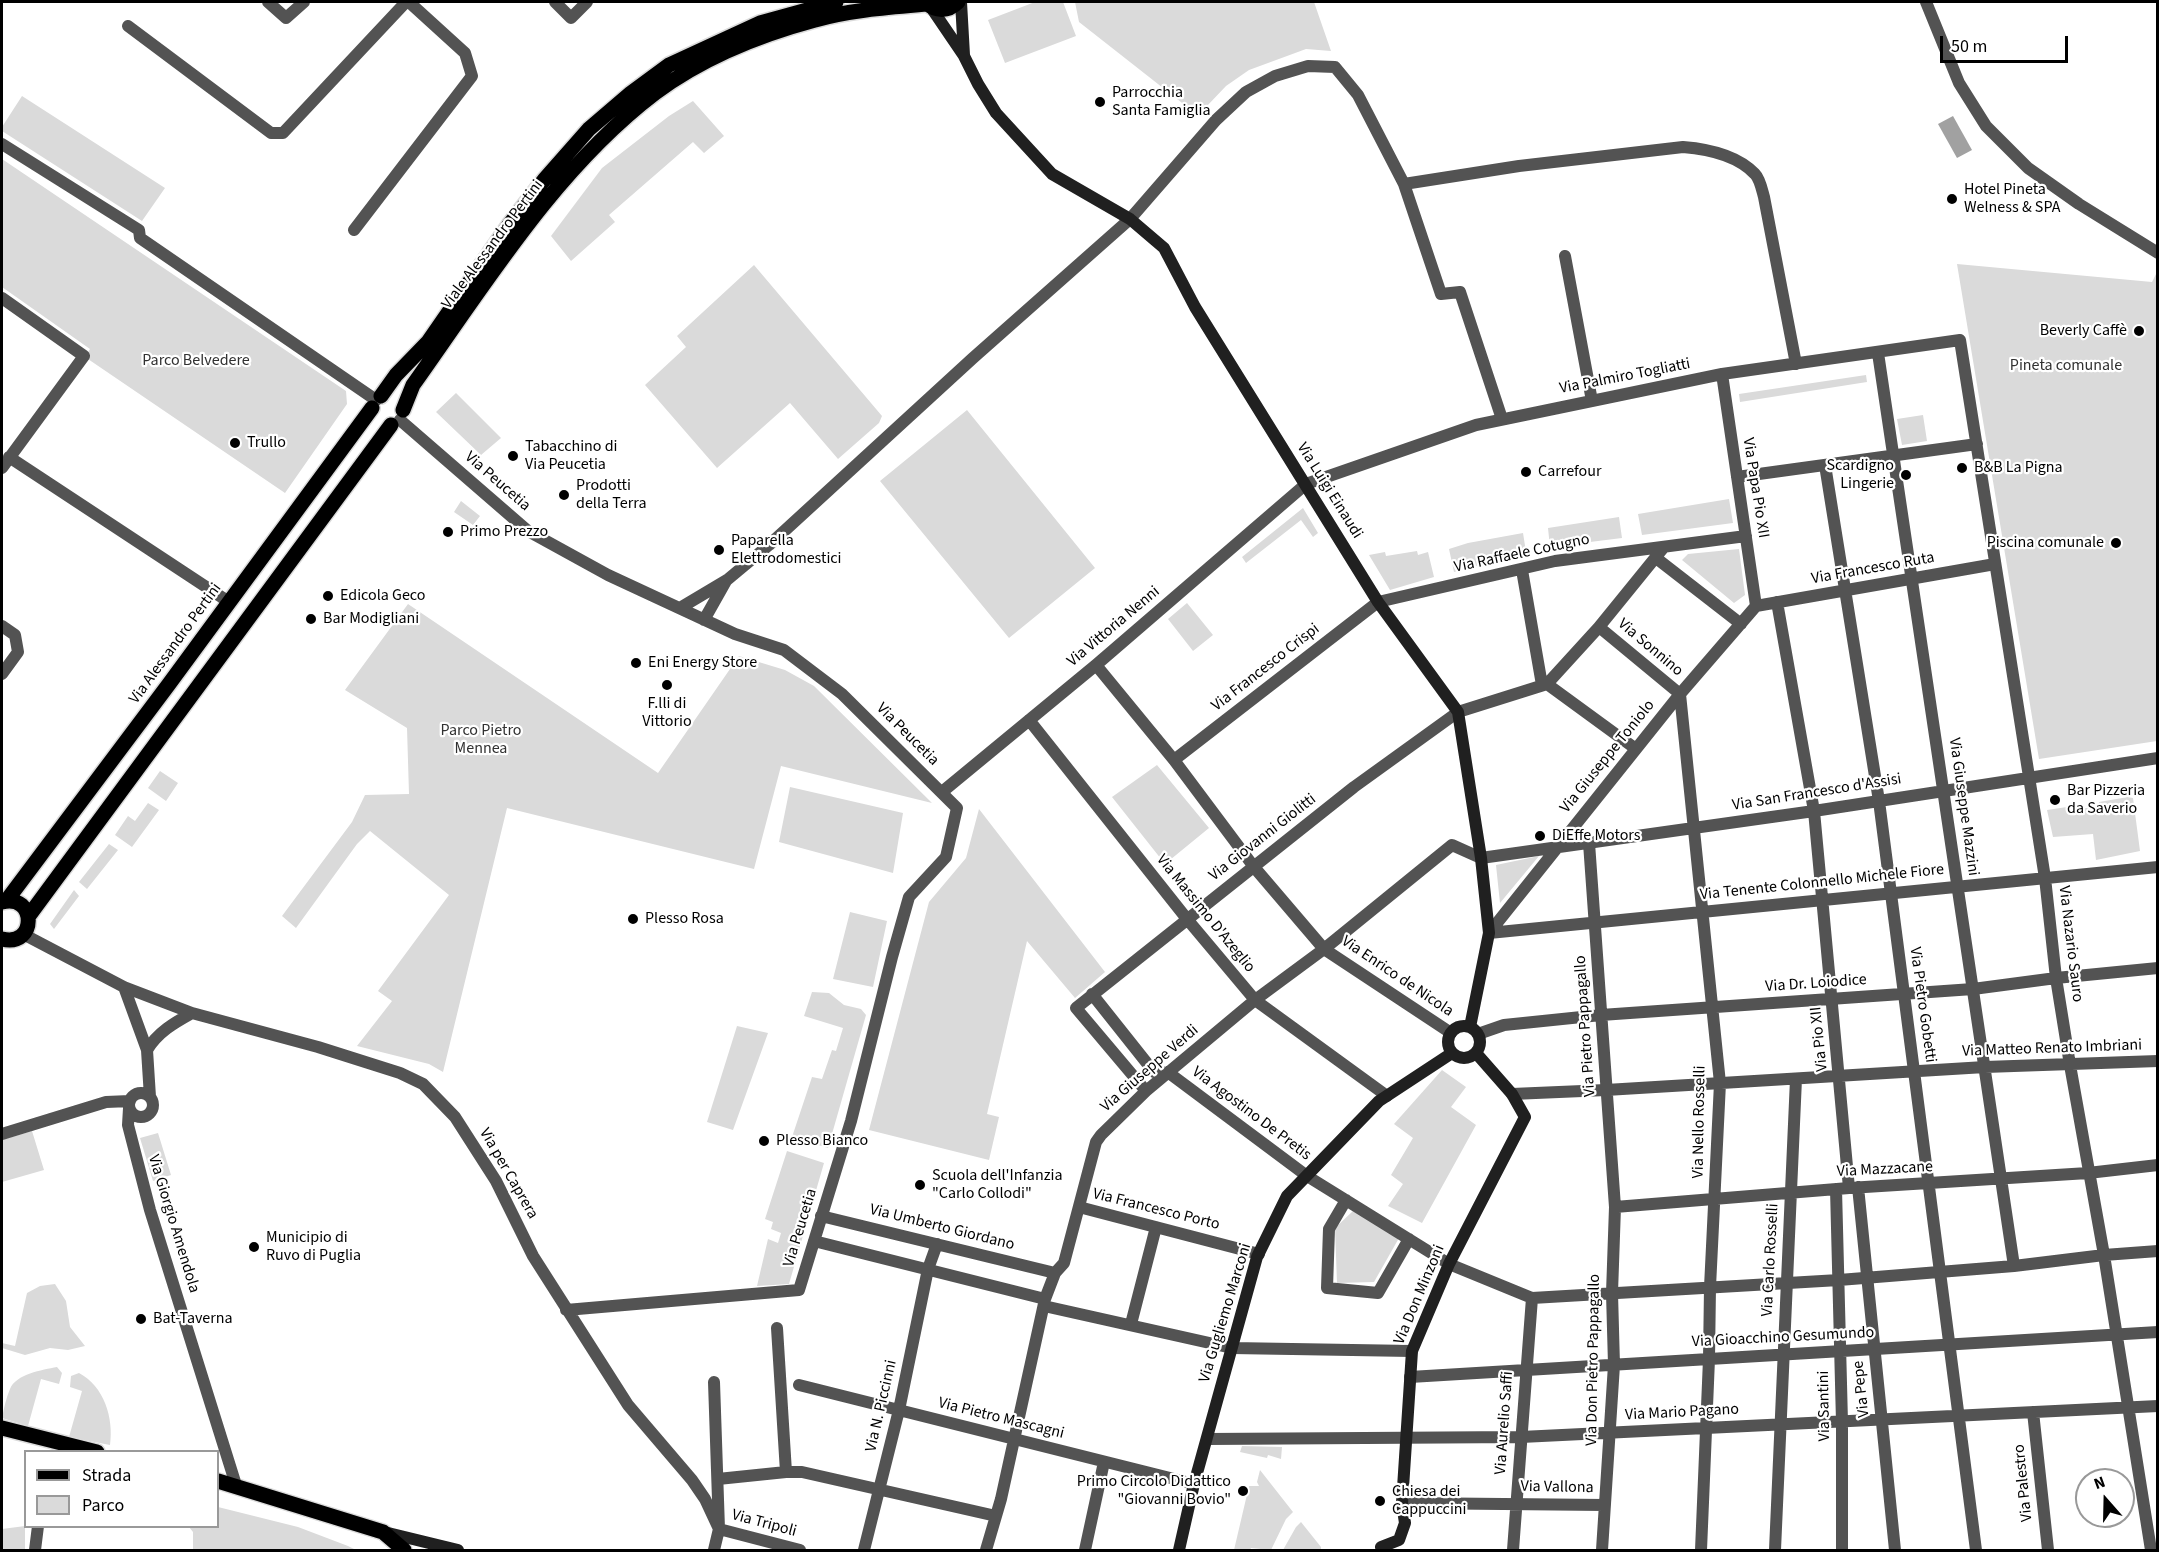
<!DOCTYPE html>
<html>
<head>
<meta charset="utf-8">
<style>
  body { margin:0 }
  #map { position:relative; width:2159px; height:1552px; overflow:hidden; background:#fff; font-family:"Source Sans 3",sans-serif }
  canvas { display:block }
  .frame { position:absolute; inset:0; border:3px solid #000; pointer-events:none }
  .legend { position:absolute; left:24px; top:1450px; width:195px; height:78px; box-sizing:border-box; background:#fff; border:2px solid #999; margin:0; padding:8px 10px; list-style:none; font-size:18px; color:#000 }
  .legend li { display:flex; align-items:center; gap:12px; height:30px }
  .legend b { width:30px; border:2px solid #999 }
  .north { position:absolute; left:2075px; top:1468px; width:60px; height:60px; box-sizing:border-box; background:#fff; border:2px solid #999; border-radius:50%; rotate:340deg; font-size:16px; font-weight:700; line-height:24px; text-align:center; color:#000 }
  .north::after { content:''; display:block; margin:auto; width:21px; height:27px; background:#000; clip-path:polygon(50% 0,100% 100%,50% 72%,0 100%) }
  .scale { position:absolute; left:1940px; top:36px; width:128px; height:27px; box-sizing:border-box; border:3px solid #000; border-top:0; padding-left:8px; font-size:18px; line-height:21px; white-space:nowrap; color:#000; -webkit-text-stroke:4px #fff; paint-order:stroke }
</style>
</head>
<body>
<div id="map">
<canvas width="2159" height="1552"></canvas>
<div class="frame"></div>
<ul class="legend">
<li><b style="height:8px;background:#000"></b>Strada</li>
<li><b style="height:16px;background:#dadada"></b>Parco</li>
</ul>
<div class="north">N</div>
<div class="scale">50 m</div>
</div>
<script>
const g = document.querySelector('canvas').getContext('2d');
g.lineJoin = 'round';
function paint(path, color) { g.fillStyle = color; g.fill(path, 'evenodd'); }
function strokePath(path, color, width, dash) { g.strokeStyle = color; g.lineWidth = width; g.lineCap = dash ? 'butt' : 'round'; g.setLineDash(dash || []); g.stroke(path); }
function label(font, color, halo, rows, align = 'center') {
  g.font = font + ' "Source Sans 3",sans-serif'; g.lineWidth = 4.5; g.setLineDash([]); g.textBaseline = 'middle'; g.strokeStyle = halo; g.fillStyle = color; for (const [text, x, y, turn = 0] of rows) {
    g.save(); g.translate(x, y); g.rotate((+turn || 0) * Math.PI / 180); g.textAlign = isNaN(turn) ? turn : align; if (halo) g.strokeText(text, 0, 0); g.fillText(text, 0, 0); g.restore();
  }
}
const green = new Path2D(`
  M1035,2H1063L1076,36L1005,63L988,20Z
  M1075,2H1314L1331,51L1306,49L1249,70L1226,86L1207,106L1200,117L1079,22Z
  M22,96L165,188L142,221L2,131V127Z
  M693,101L724,136L704,153L693,142L609,215L615,222L571,261L551,236L602,168L669,116Z
  M2,159L346,391L347,404L285,493L85,357L90,349L2,287Z
  M1957,264L2152,282L2157,272V741L2039,759Z
  M754,265L882,416L879,423L838,459L790,403L717,468L645,385L686,347L677,336Z
  M1866,375L1867,382L1740,402L1739,394Z
  M456,393L501,438L481,455L436,412Z
  M967,410L1095,568L1009,638L880,481Z
  M1923,415L1927,441L1902,445L1897,419Z
  M1729,499L1733,523L1642,535L1638,514Z
  M461,501L480,516L473,525L454,512Z
  M1303,508L1318,533L1313,537L1301,520L1246,563L1242,557Z
  M1619,517L1622,538L1550,547L1548,528Z
  M1523,533L1526,552L1454,572L1449,549L1468,543Z
  M1739,549L1745,595L1734,603L1682,560L1688,554Z
  M1417,551L1418,555L1428,552L1434,577L1390,590L1369,555L1385,552L1386,556Z
  M1187,603L1213,635L1193,651L1168,619Z
  M408,604L658,773L739,656L785,670L814,686L932,803L781,766L754,869L507,808L443,1072L429,1064L357,1046L392,1001L378,991L449,895L370,831L357,844L296,928L282,916L352,822L365,795L409,794L407,728L345,690Z
  M1157,765L1209,828L1165,864L1112,797Z
  M160,771L178,783L166,801L148,788Z
  M790,787L903,813L893,873L779,842Z
  M2128,797L2133,798L2140,851L2096,860L2093,834L2053,837L2047,810L2067,807L2068,811L2099,806V802Z
  M148,803L159,810L132,847L115,835L128,816L135,821Z
  M979,809L1105,972L1075,998L1027,941L987,1114L999,1117L989,1160L869,1130L929,902L966,858Z
  M109,844L118,850L87,889L79,882Z
  M1539,856L1500,903L1496,865Z
  M74,890L79,896L54,929L50,924Z
  M850,912L887,921L873,987L833,979Z
  M812,992L829,993L844,1005L861,1009L866,1015L828,1148L792,1137L812,1077L822,1079L832,1050L836,1051L843,1028L804,1016Z
  M737,1026L768,1033L733,1130L707,1122Z
  M1442,1070L1466,1087L1451,1107L1476,1125L1422,1223L1388,1206L1403,1184L1391,1175L1413,1138L1394,1124Z
  M32,1131L44,1170L2,1182V1140Z
  M158,1133L171,1175L153,1181L140,1138Z
  M787,1151L824,1163L789,1284L757,1286L768,1239L778,1243L781,1233L771,1229L773,1222L765,1219Z
  M1353,1211L1399,1238L1374,1282L1337,1283L1335,1228Z
  M55,1284L66,1301L70,1327L85,1346L68,1350L50,1348L25,1355L2,1348V1343L15,1346L27,1293L40,1286Z
  M57,1367L62,1373L59,1384L41,1379L28,1426L2,1418C4,1408 6,1398 10,1389C16,1374 42,1370 57,1367Z
  M79,1373C104,1386 114,1418 110,1445L69,1437L82,1391L70,1387L71,1376Z
  M1242,1446L1282,1447L1281,1459L1268,1455L1267,1458L1240,1452Z
  M1260,1470L1293,1512L1286,1519L1271,1550L1251,1548L1250,1550H1234L1249,1486H1259L1257,1482Z
  M218,1507L298,1527L348,1546L356,1550H193V1532L189,1527L218,1526Z
  M1301,1522L1321,1547V1550H1283L1296,1527Z
  M25,1526V1550H2V1529Z`);
const water = new Path2D(`
  M1953,116L1972,150L1957,158L1938,124Z`);
const minor = new Path2D(`
  M268,2L286,18L304,2
  M555,2L571,18L587,2
  M1926,2L1959,83L1986,126L2028,168L2079,204L2158,253
  M128,26L271,133H283L406,2
  M2,144L139,230L140,238L376,400
  M1404,184L1441,294L1460,292L1502,419
  M354,230L472,76L465,53L409,2
  M1565,256L1592,401
  M2,298L84,356L2,468
  M1878,353L2014,1266
  M1722,374L1756,606
  M400,420L528,531L608,575L735,634L784,650L842,694L957,808L946,857L909,897L892,957L851,1121L799,1290L566,1310
  M9,457L229,602
  M1825,465L1879,801L1976,1550
  M1737,477L1977,444
  M1656,558L1741,624
  M1522,570L1542,685
  M1777,602L1814,811L1849,1188
  M1756,606L1995,564
  M680,608L727,580L769,545L973,358L1130,219L1216,120L1246,92L1275,76L1308,66L1335,67L1358,95L1404,184L1519,166L1683,147C1708,149 1737,155 1755,174C1760,179 1762,190 1764,197L1796,364
  M704,620L726,581
  M2,626L15,635L18,652L2,674
  M1599,627L1680,694L1720,1083L1710,1287L1709,1359L1701,1550
  M1096,665L1174,760L1254,867L1324,949L1451,1033
  M1547,684L1636,749
  M1029,720L1187,919L1255,1000L1387,1096
  M1174,760L1378,602L1555,561L1746,536
  M942,792L1096,665L1306,484L1476,425L1722,374L1960,340L2045,878L2056,978L2070,1065L2104,1255L2151,1550
  M1589,843L1615,1207L1612,1293L1614,1365L1602,1550
  M1489,933L2158,867
  M1489,933L1680,694L1756,606
  M23,934L124,987L192,1013L318,1047L400,1073L423,1084L455,1117L496,1181L533,1256L628,1405L692,1480L705,1499L719,1529L714,1550
  M124,987L147,1050L150,1097
  M1092,994L1154,1072L1169,1073L1307,1176L1449,1264L1532,1298L1839,1280L2014,1266L2104,1255L2158,1251
  M1478,1034L1504,1025L1601,1015L1973,989L2056,978L2158,968
  M147,1050C158,1032 174,1023 192,1013
  M1146,1091L1076,1008L1354,787L1458,712L1547,684L1599,627L1664,547
  M129 1105a12 12 0 1 1 24 0a12 12 0 1 1-24 0Z
  M1512,1094L1606,1090L1985,1067L2158,1061
  M129,1108L128,1125L150,1210L236,1485
  M2,1134L106,1102L130,1101
  M1858,1187L1895,1550
  M1836,1189L1842,1422V1550
  M1346,1200L1329,1229L1327,1288L1378,1293L1409,1239
  M1079,1207L1259,1254
  M1615,1207L1849,1188L2088,1173L2158,1165
  M821,1216L1055,1273
  M814,1241L1045,1299
  M1044,1306L1232,1348L1412,1351
  M1131,1324L1156,1227
  M1410,1377L2158,1332
  M714,1382L719,1529L800,1550
  M799,1385L1194,1484
  M2033,1412L2048,1550
  M1207,1439L1521,1437L2158,1406
  M786,1472H802L996,1516
  M718,1479L786,1472L777,1328
  M1402,1503L1605,1505
  M35,1550L38,1526
  M864,1550L899,1410L928,1269L937,1244
  M986,1550L1001,1499L1045,1299L1055,1273L1064,1263L1096,1142L1101,1135L1146,1091L1255,1000L1324,949L1452,845L1481,858L1814,811L2158,758
  M1085,1550L1104,1462
  M1513,1550L1532,1298
  M1775,1550L1796,1079`);
const secondary = new Path2D(`
  M961,2L964,55
  M930,6L964,56L978,84L996,113L1052,174L1130,219L1164,248L1195,307L1378,602L1458,712L1481,858L1489,933L1470,1027
  M1448 1042a16 16 0 1 1 32 0a16 16 0 1 1-32 0Z
  M384,1532L458,1550
  M1179,1550L1194,1484L1257,1257L1287,1196L1379,1101L1452,1053
  M1382,1550L1381,1547L1399,1540L1405,1523L1402,1503L1412,1351L1449,1264L1525,1117L1512,1094L1476,1053`);
const primary = new Path2D(`
  M925,2C936,12 948,12 958,2
  M381,396L396,375L428,342L509,225L544,180L589,129L631,93L669,65L760,23L836,2
  M403,410L413,385C485,284 555,169 655,93C702,58 759,35 815,20C849,10 892,7 927,4
  M7,900L169,684L372,408
  M2,902C37,893 37,948 2,939
  M28,917L391,425
  M2,1428L97,1452
  M218,1481L383,1532L404,1550`);
const markers = [
  [1100,102,6,"#000"],
  [1952,199,6,"#000"],
  [2139,331,6,"#000"],
  [235,443,6,"#000"],
  [513,456,6,"#000"],
  [1962,468,6,"#000"],
  [1526,472,6,"#000"],
  [1906,475,6,"#000"],
  [564,495,6,"#000"],
  [448,532,6,"#000"],
  [2116,543,6,"#000"],
  [719,550,6,"#000"],
  [328,596,6,"#000"],
  [311,619,6,"#000"],
  [636,663,6,"#000"],
  [667,685,6,"#000"],
  [2055,800,6,"#000"],
  [1540,836,6,"#000"],
  [633,919,6,"#000"],
  [764,1141,6,"#000"],
  [920,1185,6,"#000"],
  [254,1247,6,"#000"],
  [141,1319,6,"#000"],
  [1243,1491,6,"#000"],
  [1380,1501,6,"#000"]
];
const poiNames = [
  ["Parrocchia",1112,93],
  ["Santa Famiglia",1112,111],
  ["Hotel Pineta",1964,190],
  ["Welness & SPA",1964,208],
  ["Beverly Caffè",2127,331,"right"],
  ["Trullo",247,443],
  ["Tabacchino di",525,447],
  ["Via Peucetia",525,465],
  ["Scardigno",1894,466,"right"],
  ["Lingerie",1894,484,"right"],
  ["B&B La Pigna",1974,468],
  ["Carrefour",1538,472],
  ["Prodotti",576,486],
  ["della Terra",576,504],
  ["Primo Prezzo",460,532],
  ["Paparella",731,541],
  ["Elettrodomestici",731,559],
  ["Piscina comunale",2104,543,"right"],
  ["Edicola Geco",340,596],
  ["Bar Modigliani",323,619],
  ["Eni Energy Store",648,663],
  ["F.lli di",667,704,"center"],
  ["Vittorio",667,722,"center"],
  ["Bar Pizzeria",2067,791],
  ["da Saverio",2067,809],
  ["DiEffe Motors",1552,836],
  ["Plesso Rosa",645,919],
  ["Plesso Bianco",776,1141],
  ["Scuola dell'Infanzia",932,1176],
  ["\"Carlo Collodi\"",932,1194],
  ["Municipio di",266,1238],
  ["Ruvo di Puglia",266,1256],
  ["Bat-Taverna",153,1319],
  ["Primo Circolo Didattico",1231,1482,"right"],
  ["\"Giovanni Bovio\"",1231,1500,"right"],
  ["Chiesa dei",1392,1492],
  ["Cappuccini",1392,1510]
];
const streetNames = [
  ["Viale Alessandro Pertini",493,245,-53],
  ["Via Palmiro Togliatti",1625,377,-11],
  ["Via Peucetia",497,482,41],
  ["Via Papa Pio XII",1755,488,81],
  ["Via Luigi Einaudi",1329,491,58],
  ["Via Raffaele Cotugno",1522,554,-12],
  ["Via Francesco Ruta",1873,569,-10],
  ["Via Vittoria Nenni",1114,627,-40],
  ["Via Alessandro Pertini",176,644,-54],
  ["Via Sonnino",1650,648,40],
  ["Via Francesco Crispi",1266,668,-38],
  ["Via Peucetia",907,735,45],
  ["Via Giuseppe Toniolo",1608,757,-51],
  ["Via San Francesco d'Assisi",1817,793,-9],
  ["Via Giuseppe Mazzini",1963,807,82],
  ["Via Giovanni Giolitti",1263,838,-38],
  ["Via Tenente Colonnello Michele Fiore",1822,883,-6],
  ["Via Massimo D'Azeglio",1205,914,51],
  ["Via Nazario Sauro",2070,944,83],
  ["Via Enrico de Nicola",1397,977,34],
  ["Via Dr. Loiodice",1816,984,-4],
  ["Via Pietro Gobetti",1922,1005,82],
  ["Via Pietro Pappagallo",1586,1026,-94],
  ["Via Pio XII",1820,1039,-96],
  ["Via Matteo Renato Imbriani",2052,1049,-2],
  ["Via Giuseppe Verdi",1150,1069,-41],
  ["Via Agostino De Pretis",1251,1114,37],
  ["Via Nello Rosselli",1700,1122,-89],
  ["Via Mazzacane",1885,1170,-3],
  ["Via per Caprera",508,1174,60],
  ["Via Francesco Porto",1156,1210,14],
  ["Via Giorgio Amendola",173,1224,73],
  ["Via Peucetia",801,1228,-73],
  ["Via Umberto Giordano",942,1228,14],
  ["Via Carlo Rosselli",1771,1260,-87],
  ["Via Don Minzoni",1420,1295,-67],
  ["Via Gugliemo Marconi",1226,1313,-73],
  ["Via Gioacchino Gesumundo",1783,1338,-3],
  ["Via Don Pietro Pappagallo",1594,1360,-89],
  ["Via Pepe",1862,1389,-96],
  ["Via N. Piccinni",882,1406,-77],
  ["Via Santini",1825,1406,-91],
  ["Via Mario Pagano",1682,1413,-3],
  ["Via Pietro Mascagni",1001,1419,14],
  ["Via Aurelio Saffi",1505,1423,-86],
  ["Via Palestro",2024,1483,-96],
  ["Via Vallona",1557,1488,1],
  ["Via Tripoli",764,1524,15]
];
const parkNames = [
  ["Parco Belvedere",196,361],
  ["Pineta comunale",2066,366],
  ["Parco Pietro",481,731],
  ["Mennea",481,749]
];
paint(green, '#dadada');
paint(water, '#a1a1a1');
strokePath(primary, '#dbdbdb', 18);
strokePath(minor, '#535353', 12);
strokePath(secondary, '#202020', 12);
strokePath(primary, '#000', 15);
for (const [x, y, r, color] of markers) { const dot = new Path2D(); dot.arc(x, y, r, 0, 2 * Math.PI); g.fillStyle = color; g.fill(dot); strokePath(dot, '#fff', 2); }
label('16px', '#000', '#fff', poiNames, 'left');
label('16px', '#000', '#fff', streetNames);
label('16px', '#313131', '#fff', parkNames);
</script>
</body>
</html>
